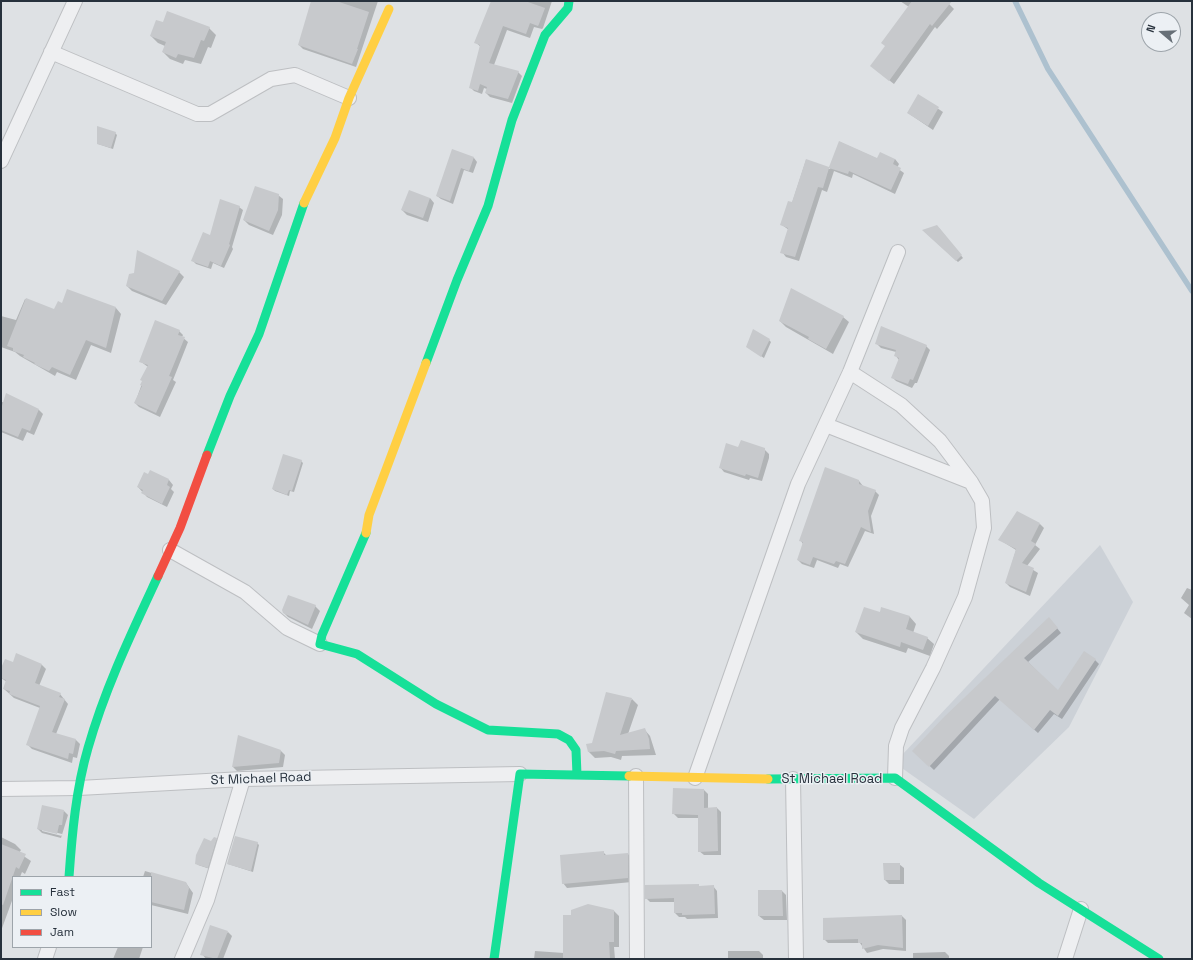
<!DOCTYPE html>
<html>
<head>
<meta charset="utf-8">
<style>
  body { margin:0 }
  #map { position:relative; width:1193px; height:960px; overflow:hidden; background:#dee1e4; font-family:"Space Grotesk",sans-serif }
  canvas { display:block }
  .frame { position:absolute; inset:0; border:2px solid #27313c; pointer-events:none }
  .legend { position:absolute; left:12px; top:876px; width:140px; height:72px; box-sizing:border-box; background:#ecf0f4; border:1px solid #9da4aa; margin:0; padding:5px 7px; list-style:none; font-size:12px; color:#27313c }
  .legend li { display:flex; align-items:center; gap:8px; height:20px }
  .legend b { width:20px; border:1px solid #9da4aa }
  .north { position:absolute; left:1141px; top:12px; width:40px; height:40px; box-sizing:border-box; background:#ecf0f4; border:1px solid #9da4aa; border-radius:50%; rotate:289deg; font-size:11px; font-weight:700; line-height:16px; text-align:center; color:#27313c }
  .north::after { content:''; display:block; margin:auto; width:14px; height:18px; background:#676f77; clip-path:polygon(50% 0,100% 100%,50% 72%,0 100%) }
</style>
</head>
<body>
<div id="map">
<canvas width="1193" height="960"></canvas>
<div class="frame"></div>
<ul class="legend">
<li><b style="height:5px;background:#16e098"></b>Fast</li>
<li><b style="height:5px;background:#ffcf43"></b>Slow</li>
<li><b style="height:5px;background:#f24e42"></b>Jam</li>
</ul>
<div class="north">N</div>
</div>
<script>
const g = document.querySelector('canvas').getContext('2d');
g.lineJoin = 'round';
function paint(path, color) { g.fillStyle = color; g.fill(path, 'evenodd'); }
function strokePath(path, color, width, dash) { g.strokeStyle = color; g.lineWidth = width; g.lineCap = dash ? 'butt' : 'round'; g.setLineDash(dash || []); g.stroke(path); }
function label(font, color, halo, rows, align = 'center') {
  g.font = font + ' "Space Grotesk",sans-serif'; g.lineWidth = 3; g.setLineDash([]); g.textBaseline = 'middle'; g.strokeStyle = halo; g.fillStyle = color; for (const [text, x, y, turn = 0] of rows) {
    g.save(); g.translate(x, y); g.rotate((+turn || 0) * Math.PI / 180); g.textAlign = isNaN(turn) ? turn : align; if (halo) g.strokeText(text, 0, 0); g.fillText(text, 0, 0); g.restore();
  }
}
const built = new Path2D(`
  M1100,545L1133,602L1069,727L974,819L899,766L901,756Z`);
const shadow = new Path2D(`
  M312,1H378L356,67L303,49L299,45Z
  M492,1H552L543,28L542,29L534,27L530,38L507,30L494,65L518,72L522,76L512,103L490,97L486,93L487,89L484,88L482,94L474,91L470,87L481,47L475,42Z
  M900,1H946L954,9L937,29L935,27L894,84L876,70L886,47L909,7Z
  M164,23L209,28L216,35L211,48L208,47L201,64L185,60L183,64L170,59L163,52L165,46L158,43L151,36Z
  M919,96L943,112L933,130L908,113Z
  M115,133L117,135L113,149L98,144Z
  M840,142L878,159H895L899,164L897,168L904,173L895,194L853,174L852,178L834,171L827,192L822,190L799,261L786,257L782,252L789,230L782,225L792,203L806,160L830,169Z
  M453,151L474,158L477,162L473,173L464,170L453,204L441,199L437,196Z
  M278,195L283,199L282,215L273,235L249,225L244,220Z
  M430,198L434,203L428,222L407,215L402,210Z
  M239,207L243,210L232,247L233,249L224,268L213,263L211,269L196,264L192,260L211,236Z
  M939,228L963,258L958,262L924,231Z
  M179,272L184,277L166,305L132,291L127,286Z
  M25,299L55,310L63,304L116,308L121,314L111,353L91,345L76,380L57,372L55,376L20,356L15,352L1,347V316L16,320Z
  M843,317L849,322L833,354L786,327L780,321Z
  M179,331L183,335L182,337L188,342L173,380L176,382L160,417L139,407L135,403L148,367L140,361Z
  M769,340L771,342L764,358L750,349Z
  M877,344L926,346L930,350L917,383H915L912,388L896,381L892,377L899,360L895,355L896,352L881,348Z
  M1,402L25,404L39,410L43,414L34,435L27,432L23,441L1,432Z
  M739,449H764L769,454V458L762,481L750,478L749,480L724,472L720,467Z
  M301,461L303,463L294,492L290,491L289,496L275,491L273,489Z
  M169,480L173,485L171,489L174,492L167,507L147,497L138,487Z
  M859,481L863,486L875,491L879,495L871,516L874,534L865,531L848,567L840,564L838,568L817,560L814,568L802,564L798,560L803,544L801,541Z
  M1040,524L1044,528L1035,545L1040,549L1027,566L1038,573L1030,596L1010,587L1006,583L1016,550L1000,540Z
  M1187,588L1192,590V619L1184,613L1189,605L1181,598Z
  M315,606L320,611L312,629L288,617L284,613Z
  M882,608L910,617L916,624L913,633L927,638L934,644L930,656L908,648L906,653L863,639L856,632L880,613Z
  M1052,622L1061,633L1028,662L1058,692L1095,660L1099,664L1062,719L1054,714L1038,733L1000,699L934,770L914,751Z
  M13,663L42,665L46,669L39,686L60,694L68,704L56,734L76,740L80,744L77,758L73,757L72,763L32,749L27,744L40,708L14,698L4,689L7,682L1,678V671Z
  M632,699L638,705L628,734L644,729L650,736L656,755L622,756L621,760L611,757L595,758L588,751L593,743Z
  M239,737L281,751L285,755L283,767L237,771L233,767Z
  M704,790L708,794V809L717,808L721,812V855H704L699,851V818H678L673,813Z
  M64,811L68,815L61,838L42,833L38,829ZM42,829L62,834V836L42,831Z
  M1,837L15,844L21,850L19,853L31,861L25,874L22,872L20,877H13V898L1,931Z
  M216,839L218,841L210,869L198,865L196,863Z
  M257,843L259,845L253,872L228,864Z
  M603,852L607,856L628,854L632,859V882L567,888L563,883Z
  M899,864L904,868V884H889L885,880Z
  M145,871L186,883L193,893L188,914L151,905V877H143Z
  M698,885L700,887L713,886L717,891L718,918L687,919L685,917H679L675,913V902H650L646,898Z
  M782,891L786,895L787,920H764L759,916Z
  M614,911L619,916V947H614L615,959H534L535,951L564,953Z
  M902,916L906,920V951L883,949L867,953L860,943H828L824,939Z
  M228,932L232,936L223,959H206L202,954Z
  M118,947H143L139,959H113Z
  M728,951H759L763,955V959H728Z
  M945,952L949,956V959H913V953Z`);
const stream = new Path2D(`
  M1015,1L1048,69L1192,291`);
const building = new Path2D(`
  M311,1H336L369,12L357,49H358L352,64L298,45Z
  M491,1H525L545,8L539,24L538,26L530,23L526,34L503,26L489,63L519,71L508,99L485,93L487,87L480,84L478,91L469,88L480,45L474,43Z
  M912,1H952L932,26L930,24L889,81L870,66L885,46L881,43Z
  M167,11L210,27L204,41L201,40L194,58L178,54L176,58L162,52L166,42L150,36L156,20L163,22Z
  M918,94L939,107L928,126L907,113Z
  M97,126L116,132L111,148L97,144Z
  M839,141L877,158L880,152L895,159L893,164L901,168L891,190L849,171L848,174L829,168L823,188L818,187L795,257L780,253L788,228L780,225L788,201L792,202L806,159L829,167Z
  M452,149L474,157L469,171L461,168L450,201L436,196Z
  M255,186L279,194L278,210L269,231L243,220Z
  M409,190L430,198L423,218L401,210Z
  M220,199L240,206L229,244L230,245L221,266L210,261L208,267L191,261L203,232L210,235Z
  M937,225L962,255L956,261L922,230Z
  M137,250L180,271L162,301L126,286L129,274L134,273Z
  M791,288L844,316L826,349L808,339L809,337L779,321Z
  M67,289L116,307L106,348L86,340L70,375L52,367L49,371L34,364L35,363L23,357L24,355L13,351V348L7,346L26,298L54,309L58,301L62,303Z
  M155,320L180,330L178,335L185,337L169,376L172,377L156,413L134,403L142,386L140,385L142,381L140,380L148,365L139,362Z
  M881,326L927,345L913,380L910,379L908,384L891,378L899,358L894,356L896,350L875,344Z
  M753,329L770,339L761,357L746,347Z
  M6,393L39,409L30,431L22,428L18,437L1,430V409Z
  M741,440L765,448V453L758,478L746,474L745,476L719,468L726,443L738,447Z
  M283,454L302,460L292,491L289,490L287,495L272,489Z
  M825,467L859,480V484L876,490L868,511L871,532L861,527L845,564L836,561L834,564L813,557L810,565L797,560L803,542L799,541Z
  M150,470L169,479L167,485L170,487L162,504L141,493L143,490L137,487L144,472L148,474Z
  M1017,511L1040,523L1031,541L1036,544L1022,563L1034,568L1026,592L1005,583L1016,549L998,540Z
  M288,595L316,605L308,625L283,613L282,610Z
  M864,607L880,612L881,607L910,616L906,629L928,637L923,650L901,642L900,647L855,632Z
  M1049,617L1058,628L1024,658L1058,690L1084,651L1096,659L1058,716L1050,710L1034,730L995,696L929,767L912,751L944,717Z
  M16,653L42,664L35,683L61,693L59,697L65,699L52,732L76,739L73,754L69,753L68,759L26,745L40,706L9,694L10,691L3,689L6,680L1,678V668L5,659L13,662Z
  M606,692L632,698L620,735L645,728L649,739L650,749L616,751L615,754L604,751L588,752L586,744L592,743Z
  M238,735L281,750L279,763L232,767Z
  M673,788L704,789V808L717,807L718,851L698,852V815L672,814Z
  M42,805L64,810L62,825H59L57,834L37,829Z
  M235,836L258,842L251,871L227,864Z
  M214,837L217,838L208,868L195,864L196,855L204,838L211,841Z
  M1,844L26,854L19,869L16,867L3,905L1,904Z
  M604,851V855L628,853V878L562,884L560,855Z
  M883,863H900V880H884Z
  M151,872L186,882L189,888L184,910L151,902Z
  M699,884V886L714,885L715,914L682,915V913H674V898L645,899V885Z
  M758,890H782L783,916H758Z
  M588,904L614,910V942H609L610,959H563V915H571V910Z
  M902,915L903,948L878,945L862,949V943H858V939L823,940V918Z
  M210,925L228,931L217,959L200,955Z`);
const street = new Path2D(`
  M51,52L197,114H210L271,79L295,75L349,98
  M1,161L75,1
  M850,372L901,405L940,441L971,482L982,501L984,528L965,597L933,668L902,728L896,746L895,778
  M826,425L971,482
  M170,550L245,592L287,628L320,644
  M636,776L637,959
  M695,778L798,484L850,372L898,252
  M793,779L796,959
  M1,789L79,788L243,779L520,774
  M45,959L49,947
  M182,959L207,900L243,779
  M1065,959L1081,909`);
const fast = new Path2D(`
  M426,363L457,280L488,206L512,120L545,35L568,8L569,1
  M207,455L230,396L259,334L304,203
  M366,533L322,635L320,644L357,654L436,704L488,730L558,734L569,740L576,750L577,775
  M768,779L895,778L1039,883L1159,959
  M69,877C72,834 76,789 88,748C105,688 132,632 158,576
  M494,959L520,774L629,776`);
const slow = new Path2D(`
  M304,203L335,138L349,98L389,9
  M366,533L369,515L426,363
  M629,776L768,779`);
const jam = new Path2D(`
  M158,576L180,528L207,455`);
const streetNames = [
  ["St Michael Road",261,779,-2],
  ["St Michael Road",832,779]
];
paint(built, '#ccd1d7');
paint(shadow, '#0003');
strokePath(stream, '#adc1cf', 5.5);
paint(building, '#c7c9cc');
strokePath(street, '#bdbfc2', 16);
strokePath(street, '#eeeff1', 14);
strokePath(fast, '#16e098', 9);
strokePath(slow, '#ffcf43', 9);
strokePath(jam, '#f24e42', 9);
label('13px', '#27313c', '#ecf0f4', streetNames);
</script>
</body>
</html>
